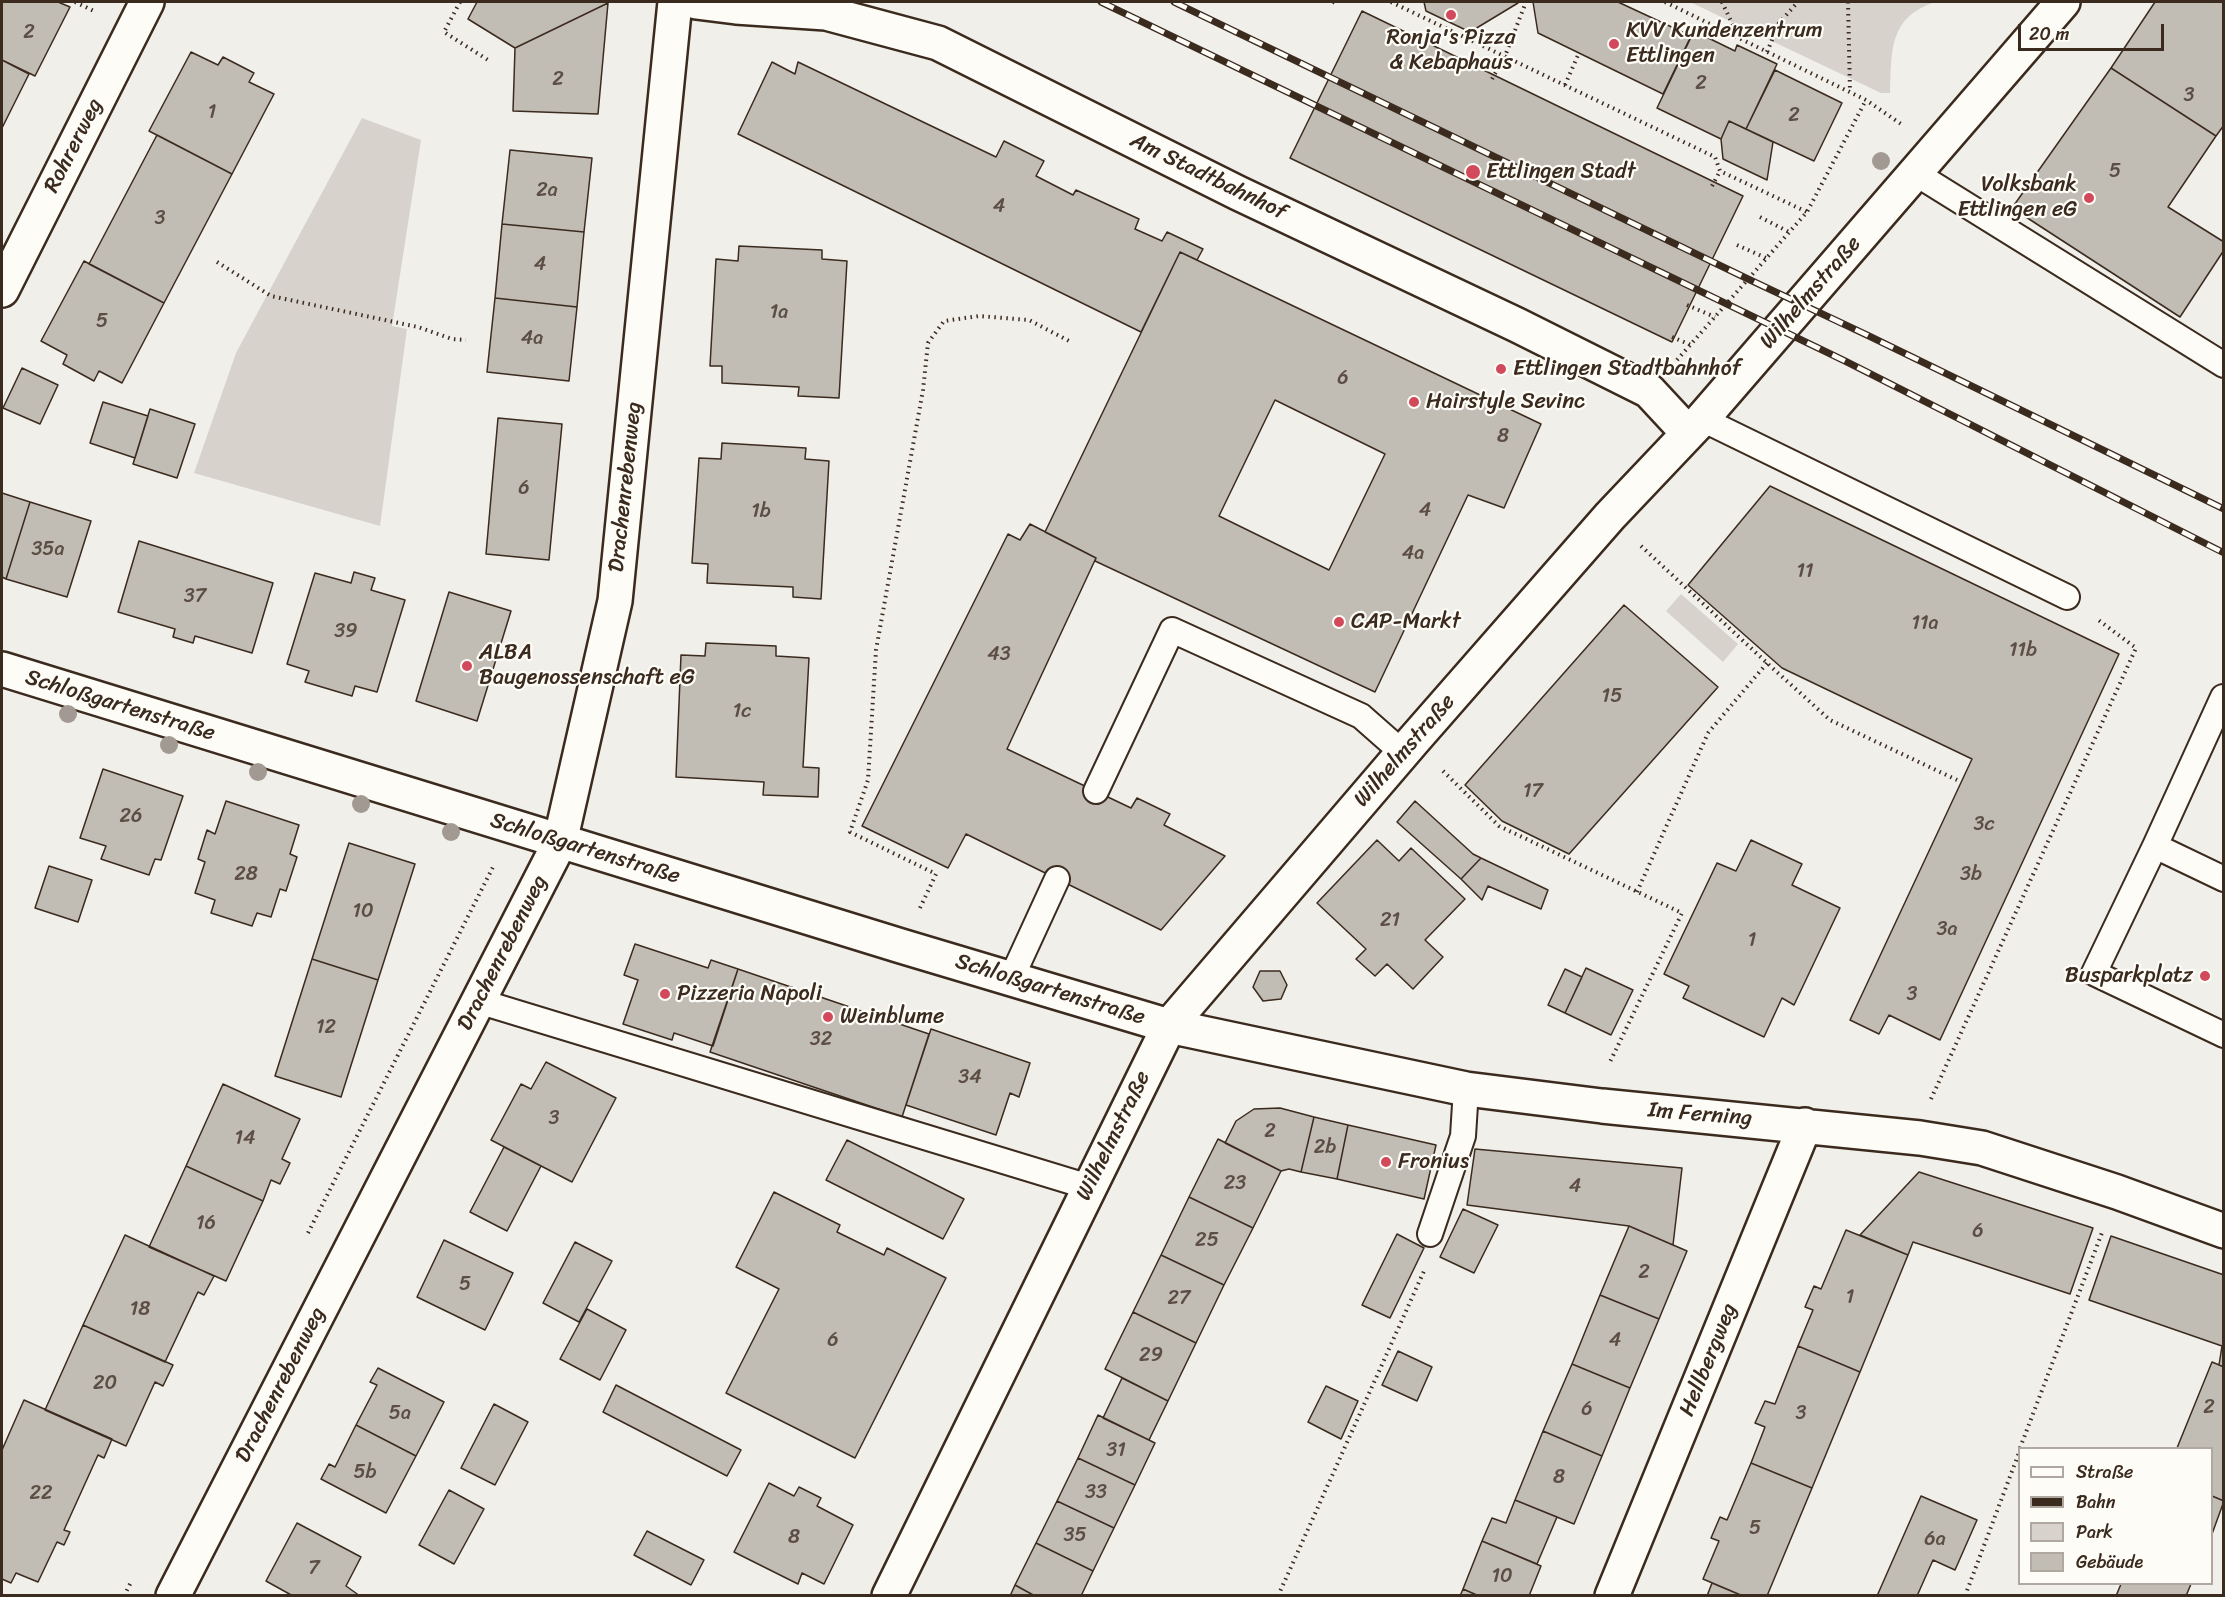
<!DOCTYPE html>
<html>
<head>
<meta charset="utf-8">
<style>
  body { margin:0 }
  #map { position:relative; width:2225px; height:1597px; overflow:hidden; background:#f1efea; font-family:Sriracha,sans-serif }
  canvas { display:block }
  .frame { position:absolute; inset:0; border:3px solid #3b2a1e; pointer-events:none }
  .legend { position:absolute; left:2018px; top:1447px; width:195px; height:138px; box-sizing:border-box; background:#fdfcf7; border:2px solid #afa8a0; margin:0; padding:8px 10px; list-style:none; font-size:18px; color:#3b2a1e }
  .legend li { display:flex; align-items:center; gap:12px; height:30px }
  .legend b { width:30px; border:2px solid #afa8a0 }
  .scale { position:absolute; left:2018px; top:24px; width:146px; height:27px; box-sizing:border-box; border:3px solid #3b2a1e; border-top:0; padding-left:8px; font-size:18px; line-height:21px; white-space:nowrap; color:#3b2a1e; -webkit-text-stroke:4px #fdfcf7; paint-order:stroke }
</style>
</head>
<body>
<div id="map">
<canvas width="2225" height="1597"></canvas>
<div class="frame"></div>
<ul class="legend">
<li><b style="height:8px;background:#fdfcf7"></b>Straße</li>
<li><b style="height:8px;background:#3b2a1e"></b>Bahn</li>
<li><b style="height:16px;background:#d7d2cc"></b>Park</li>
<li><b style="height:16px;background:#c1bcb4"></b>Gebäude</li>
</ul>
<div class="scale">20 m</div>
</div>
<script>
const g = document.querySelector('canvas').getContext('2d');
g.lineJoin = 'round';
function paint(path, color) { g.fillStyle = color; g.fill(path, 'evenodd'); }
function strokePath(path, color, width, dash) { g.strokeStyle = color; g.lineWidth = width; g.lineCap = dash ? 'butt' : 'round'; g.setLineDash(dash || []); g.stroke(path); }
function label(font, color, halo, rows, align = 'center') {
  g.font = font + ' Sriracha,sans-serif'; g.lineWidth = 4.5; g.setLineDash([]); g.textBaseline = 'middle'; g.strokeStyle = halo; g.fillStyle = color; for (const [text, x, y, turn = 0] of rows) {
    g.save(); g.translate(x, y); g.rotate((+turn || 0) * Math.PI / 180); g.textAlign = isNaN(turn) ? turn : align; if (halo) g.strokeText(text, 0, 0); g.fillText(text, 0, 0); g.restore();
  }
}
const green = new Path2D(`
  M1690,2H1935C1888,18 1892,51 1890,93H1881Z
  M362,118L421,140L392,326L407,329L380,526L194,473L236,353Z
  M1681,594L1738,644L1723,662L1666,611Z`);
const building = new Path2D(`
  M2,2H58L70,7L35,76L2,60Z
  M477,2H605L608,3L515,48L468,19Z
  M1424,2H1518V3L1470,32L1426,11Z
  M1533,2H1618L1691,36L1663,94L1538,33Z
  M2155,2H2224V125L2216,136L2111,68Z
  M608,3L598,114L513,111L515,48Z
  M1362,11L1743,196L1672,342L1290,158Z
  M1694,31L1735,51L1737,45L1777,64L1746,129L1729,121L1721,139L1657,108Z
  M191,52L218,65L223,57L254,73L249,82L274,94L232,174L149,131Z
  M2,60L29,74L2,128Z
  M772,62L795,74L798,62L996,157L1004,141L1044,161L1036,176L1073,195L1076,190L1139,219L1135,229L1162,241L1167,232L1203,249L1197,260L1180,252L1141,332L738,134Z
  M2111,68L2216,136L2168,207L2224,242V250L2180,317L2012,208Z
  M1775,70L1842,103L1814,161L1746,129Z
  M1729,121L1773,142L1767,180L1723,159L1721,139Z
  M157,135L232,174L164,303L89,264Z
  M510,150L592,158L584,232L502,224Z
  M502,224L584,232L577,307L495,298Z
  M739,246L822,250V259L847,261L839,398L798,396L799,387L722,383V366H710L716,259L738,261Z
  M1180,252L1541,424L1504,508L1468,495L1375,692L1095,561L1096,558L1045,532ZM1275,400L1385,454L1329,570L1219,516Z
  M84,261L164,303L122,383L99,371L94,381L63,364L67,355L41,341Z
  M495,298L577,307L569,381L487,372Z
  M22,368L58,385L40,424L3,408Z
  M103,402L148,416L135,458L90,443Z
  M150,409L195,424L177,478L133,464Z
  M498,418L562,424L549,560L486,554Z
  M722,443L806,448L805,459L829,461L821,599L793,597V587L707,583L708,564L692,563L699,458L721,459Z
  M1770,486L2119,654L1940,1040L1889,1015L1879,1034L1850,1020L1972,759L1782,668L1688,585Z
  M2,493L30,502L6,579L2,577Z
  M30,502L91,521L67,597L6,579Z
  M1030,524L1096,558L1007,749L1131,808L1137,798L1170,814L1164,825L1225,856L1161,930L966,834L948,868L862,826L1008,534L1020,540Z
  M139,541L273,583L252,653L195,636L193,643L173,637L175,629L118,612Z
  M354,572L375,578L371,590L405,600L377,692L355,686L352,696L305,682L309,671L287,664L315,573L351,583Z
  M449,592L511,611L477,721L416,701Z
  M1624,605L1718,687L1569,854L1502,821L1465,785Z
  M706,643L776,646V656L809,658L803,767L819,768L818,797L763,795L764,782L676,777L681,655L705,656Z
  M103,769L183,796L161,860L155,859L149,875L101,859L106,846L80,838Z
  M226,801L299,825L290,854L297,857L286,891L280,889L271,917L257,913L252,926L211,913L215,900L195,893L205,862L198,859L207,830L215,834Z
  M1415,801L1473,854L1481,858L1461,879L1397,822Z
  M1377,840L1399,861L1411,848L1465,899L1425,940L1443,957L1413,989L1387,964L1375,976L1356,959L1366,949L1317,903Z
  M1751,840L1802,864L1792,885L1840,908L1794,1005L1782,998L1764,1037L1683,998L1689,986L1664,974L1717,863L1736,871Z
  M349,843L415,864L378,980L312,959Z
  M1481,858L1548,890L1541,909L1488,886L1482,900L1461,879Z
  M49,866L92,880L78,922L35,908Z
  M635,944L708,968L711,960L738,969L713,1046L674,1033L672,1040L623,1024L638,980L624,975Z
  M312,959L378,980L341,1097L275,1076Z
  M1586,968L1633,990L1611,1035L1565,1013Z
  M738,969L929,1034L902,1117L710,1052Z
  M1565,969L1582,977L1565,1013L1548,1005Z
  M1260,971H1280L1287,985L1281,999L1263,1001L1253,987Z
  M931,1029L1030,1063L1019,1097L1010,1093L996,1135L906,1105Z
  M546,1062L616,1098L572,1182L491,1140L521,1084L531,1089Z
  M223,1084L300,1119L282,1159L290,1163L280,1184L271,1180L263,1201L186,1166Z
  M1280,1108L1314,1117L1301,1172L1289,1169L1281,1171L1225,1143L1236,1121L1254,1109Z
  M1314,1117L1348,1125L1337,1179L1301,1172Z
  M1348,1125L1436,1145L1424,1199L1337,1179Z
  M1218,1139L1281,1171L1253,1228L1189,1197Z
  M847,1140L964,1199L943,1239L826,1180Z
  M504,1147L541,1166L507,1231L470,1212Z
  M1475,1149L1682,1168L1673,1245L1629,1226L1467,1205Z
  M186,1166L263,1201L226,1281L149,1247Z
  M1919,1172L2093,1228L2070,1294L1913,1242L1908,1255L1860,1235Z
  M774,1192L840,1225L837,1232L884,1255L887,1248L946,1278L855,1458L726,1393L779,1289L736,1267Z
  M1189,1197L1253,1228L1224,1285L1161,1255Z
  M1463,1209L1498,1225L1474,1273L1440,1257Z
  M1629,1226L1687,1251L1659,1319L1600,1295Z
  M1846,1230L1908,1255L1860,1372L1798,1346L1813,1310L1805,1307L1814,1286L1821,1289Z
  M1397,1234L1424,1248L1390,1318L1362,1305Z
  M125,1235L214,1276L204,1295L198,1292L165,1362L83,1325Z
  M2111,1236L2224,1275V1367L2219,1365L2222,1346L2089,1300Z
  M444,1240L513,1273L485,1330L417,1297Z
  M575,1242L612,1261L579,1322L543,1303Z
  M1161,1255L1224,1285L1196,1343L1133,1312Z
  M1600,1295L1659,1319L1630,1388L1572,1364Z
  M587,1309L626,1330L600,1380L560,1359Z
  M1133,1312L1196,1343L1168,1401L1105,1369Z
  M83,1325L173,1365L163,1386L155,1382L126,1446L45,1410Z
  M1798,1346L1860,1372L1812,1488L1751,1463L1765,1427L1755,1423L1765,1401L1775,1404Z
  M1398,1351L1432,1367L1417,1401L1382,1385Z
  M2212,1362L2224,1367V1501L2212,1496V1448H2177Z
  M1572,1364L1630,1388L1602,1456L1543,1431Z
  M378,1368L444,1402L416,1456L356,1425L377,1385L370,1382Z
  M1122,1378L1168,1401L1149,1440L1103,1418Z
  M616,1385L741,1450L727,1476L603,1412Z
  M1326,1386L1358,1401L1341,1439L1308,1422Z
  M24,1400L112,1439L104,1458L98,1455L64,1530L70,1532L64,1545L57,1542L38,1582L16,1573L11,1583L2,1579V1450Z
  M494,1404L528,1422L495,1485L461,1468Z
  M1098,1415L1155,1443L1135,1485L1078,1458Z
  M356,1425L416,1456L386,1513L321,1479L329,1464L335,1467Z
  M1543,1431L1602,1456L1574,1524L1515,1500Z
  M1078,1458L1135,1485L1114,1528L1057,1501Z
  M1751,1463L1812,1488L1767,1596H1743L1703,1579L1719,1541L1711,1538L1720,1517L1727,1520Z
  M769,1483L794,1496L799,1487L821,1498L817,1506L853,1525L824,1584L802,1573L798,1584L734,1552Z
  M449,1490L484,1509L454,1564L419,1545Z
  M1921,1496L1977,1520L1955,1570L1933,1560L1917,1596H1877Z
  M2212,1496L2224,1501L2212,1534Z
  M1515,1500L1557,1517L1537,1564L1482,1541L1492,1518L1506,1523Z
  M1057,1501L1114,1528L1093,1571L1036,1543Z
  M297,1523L361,1557L346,1586L360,1596H293L266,1581Z
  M647,1531L704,1560L691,1585L634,1555Z
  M1482,1541L1541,1566L1529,1596H1479L1463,1589Z
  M1036,1543L1093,1571L1081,1596H1035L1015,1585Z
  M1712,1583L1743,1596H1707Z
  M2121,1584H2191L2186,1596H2116Z
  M1015,1585L1035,1596H1010Z
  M1463,1589L1479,1596H1460Z`);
const path = new Path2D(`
  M75,2L96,12
  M460,2L444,32L488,60
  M1391,2L1715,157L1720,171L1807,212
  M1665,2L1866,100L1901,124
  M1722,2L1738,36
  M1848,2L1850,92
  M1332,3L1333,2
  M1767,52L1779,23L1798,2
  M1492,79L1505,56L1526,2
  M1565,85L1579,53
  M1712,186L1720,171
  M1760,217L1789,232
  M1737,245L1766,258
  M217,262L271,296L418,327L452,339L466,340
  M1687,305L1715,317
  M1672,337L1691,345
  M1677,360L1807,212L1866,100
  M1641,546L1767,663L1830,720L1957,780
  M1443,771L1499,826L1682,913L1609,1064
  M1637,892L1708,733L1767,663
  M920,908L936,874L850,832L868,780L876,650L923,390L928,343L944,321L979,316L1029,320L1071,342
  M1931,1099L2136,648L2097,619
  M308,1233L494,865
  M2020,1448L2103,1230
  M124,1596L131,1582
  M1278,1596L1424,1271
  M1965,1596L2020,1450`);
const service = new Path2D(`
  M1915,173L2224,365
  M1702,419L2067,597
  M2223,697L2155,846L2224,879
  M1096,791L1172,630L1361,716L1403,753
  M2155,846L2094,973L2224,1035
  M1011,979L1057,879
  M478,1001L1089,1187
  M1430,1234L1463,1136L1466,1089`);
const minor = new Path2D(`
  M696,2L736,7L826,13L938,43L1238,193L1517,325L1649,391L1688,433
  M2,290L147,2
  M173,1596L560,842L615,601L675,2
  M889,1596L1169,1026L1466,1089L1602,1106L1920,1138L1982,1148L2117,1192L2224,1231
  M1612,1596L1805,1125`);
const tertiary = new Path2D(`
  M2,669L901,946L1169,1026L1413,741L1610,516L1702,419L2063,2`);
const rail = new Path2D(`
  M1101,2L1845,361L2224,553
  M1174,2L1748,279L1869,336L2224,509`);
const trees = [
  [1881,161],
  [68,714],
  [169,745],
  [258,772],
  [361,804],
  [451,832]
];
const markers = [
  [1451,15,6,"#d1495b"],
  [1614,44,6,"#d1495b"],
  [1473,172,8,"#d1495b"],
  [2089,198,6,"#d1495b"],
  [1501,369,6,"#d1495b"],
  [1414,402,6,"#d1495b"],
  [1339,622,6,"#d1495b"],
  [467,666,6,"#d1495b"],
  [2205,976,6,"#d1495b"],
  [665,994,6,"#d1495b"],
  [828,1017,6,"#d1495b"],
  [1386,1162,6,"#d1495b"]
];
const numberNames = [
  ["2",29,33],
  ["2",558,80],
  ["2",1701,84],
  ["3",2189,96],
  ["1",212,113],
  ["2",1794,116],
  ["5",2115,172],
  ["2a",547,191],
  ["4",999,207],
  ["3",160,219],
  ["4",540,265],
  ["1a",779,313],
  ["5",102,322],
  ["4a",532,339],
  ["6",1343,379],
  ["8",1503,437],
  ["6",524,489],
  ["4",1425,511],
  ["1b",761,512],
  ["35a",48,550],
  ["4a",1413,554],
  ["11",1805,572],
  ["37",195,597],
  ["11a",1925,624],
  ["39",346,632],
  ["11b",2023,651],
  ["43",999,655],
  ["15",1612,697],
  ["1c",742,712],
  ["17",1533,792],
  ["26",131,817],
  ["3c",1984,825],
  ["28",246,875],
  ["3b",1971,875],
  ["10",363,912],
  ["21",1390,921],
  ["3a",1947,930],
  ["1",1752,941],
  ["3",1912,995],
  ["12",326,1028],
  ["32",821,1040],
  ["34",970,1078],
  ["3",554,1119],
  ["2",1270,1132],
  ["14",245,1139],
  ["2b",1325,1148],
  ["23",1235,1184],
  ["4",1575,1187],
  ["16",206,1224],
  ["6",1978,1232],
  ["25",1207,1241],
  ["2",1644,1273],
  ["5",465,1285],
  ["1",1850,1298],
  ["27",1179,1299],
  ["18",140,1310],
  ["6",833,1341],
  ["4",1615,1341],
  ["29",1151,1356],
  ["20",105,1384],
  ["2",2209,1408],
  ["6",1587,1410],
  ["5a",400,1414],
  ["3",1801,1414],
  ["31",1116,1451],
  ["5b",365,1473],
  ["8",1559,1478],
  ["33",1096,1493],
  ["22",41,1494],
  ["5",1755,1529],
  ["35",1075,1536],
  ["8",794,1538],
  ["6a",1935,1540],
  ["7",314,1569],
  ["10",1502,1577]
];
const poiNames = [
  ["KVV Kundenzentrum",1626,31],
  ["Ettlingen",1626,56],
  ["Ronja's Pizza",1451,38,"center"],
  ["& Kebaphaus",1451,63,"center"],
  ["Ettlingen Stadt",1486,172],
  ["Volksbank",2077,185,"right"],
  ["Ettlingen eG",2077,210,"right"],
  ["Ettlingen Stadtbahnhof",1513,369],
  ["Hairstyle Sevinc",1426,402],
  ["CAP-Markt",1351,622],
  ["ALBA",479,653],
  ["Baugenossenschaft eG",479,678],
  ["Busparkplatz",2193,976,"right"],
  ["Pizzeria Napoli",677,994],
  ["Weinblume",840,1017],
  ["Fronius",1398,1162]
];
const streetNames = [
  ["Rohrerweg",74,146,-63],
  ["Am Stadtbahnhof",1208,177,26],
  ["Wilhelmstraße",1811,293,-49],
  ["Drachenrebenweg",626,487,-84],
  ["Schloßgartenstraße",120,706,17],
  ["Wilhelmstraße",1405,751,-49],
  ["Schloßgartenstraße",585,849,17],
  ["Drachenrebenweg",503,953,-63],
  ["Schloßgartenstraße",1050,990,17],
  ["Im Ferning",1700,1115,5],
  ["Wilhelmstraße",1114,1136,-64],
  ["Hellbergweg",1709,1360,-68],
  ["Drachenrebenweg",281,1385,-63]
];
paint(green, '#d7d2cc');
paint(building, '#c1bcb4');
strokePath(building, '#3b2a1e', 1.5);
strokePath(service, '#3b2a1e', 28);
strokePath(minor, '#3b2a1e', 38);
strokePath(tertiary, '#3b2a1e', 38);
strokePath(path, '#3b2a1e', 4, [1.5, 4.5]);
strokePath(service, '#fdfcf7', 24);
strokePath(minor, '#fdfcf7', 33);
strokePath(tertiary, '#fdfcf7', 33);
strokePath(rail, '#3b2a1e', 7);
strokePath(rail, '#fdfcf7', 4.5, [14]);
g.fillStyle = '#a29a92';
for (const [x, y] of trees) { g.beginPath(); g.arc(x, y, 9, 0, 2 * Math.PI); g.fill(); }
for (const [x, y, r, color] of markers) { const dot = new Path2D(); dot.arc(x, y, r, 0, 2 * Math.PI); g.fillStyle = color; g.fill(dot); strokePath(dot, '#fdfcf7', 2); }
label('20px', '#5c4e44', null, numberNames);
label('22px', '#3b2a1e', '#fdfcf7', poiNames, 'left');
label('22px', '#3b2a1e', '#fdfcf7', streetNames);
</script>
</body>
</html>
